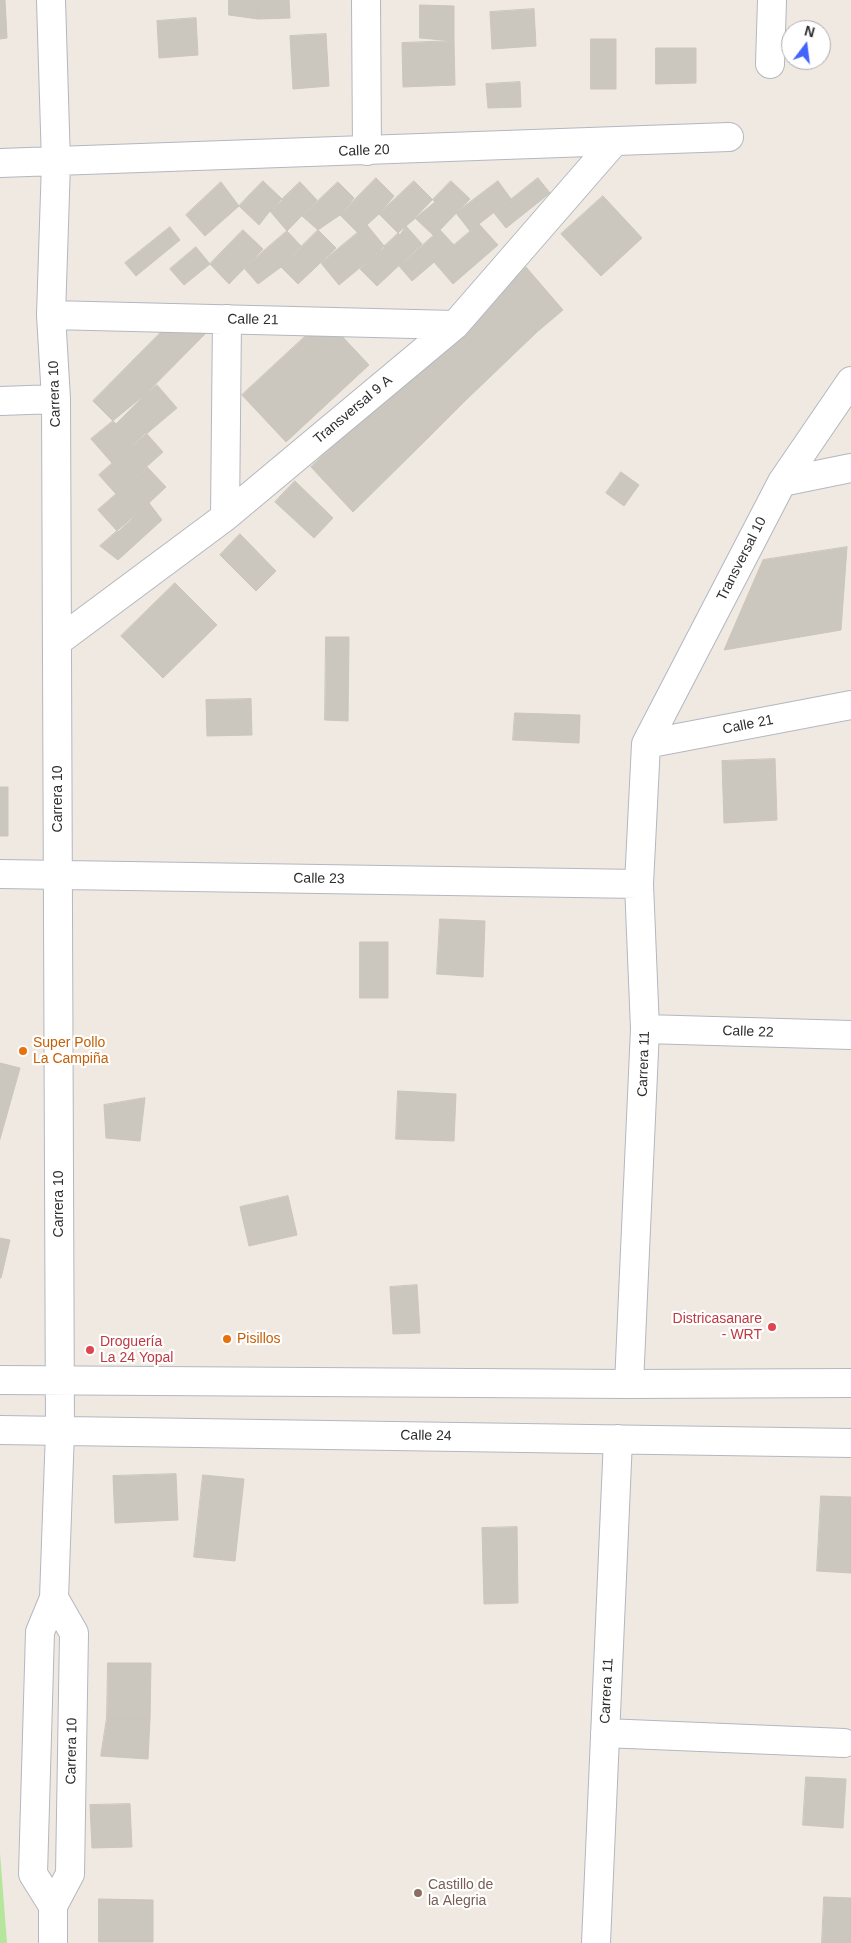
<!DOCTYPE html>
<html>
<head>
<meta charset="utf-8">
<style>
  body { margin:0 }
  #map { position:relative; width:851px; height:1943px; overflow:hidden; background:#efe9e1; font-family:Helvetica,sans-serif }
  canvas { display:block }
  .north { position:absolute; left:781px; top:20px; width:50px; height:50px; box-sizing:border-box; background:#fff; border:1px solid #ababab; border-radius:50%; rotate:15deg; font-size:14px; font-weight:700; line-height:20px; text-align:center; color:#2e2e2e }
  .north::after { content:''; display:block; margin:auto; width:18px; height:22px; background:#4264fb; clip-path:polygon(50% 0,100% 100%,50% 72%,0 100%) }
</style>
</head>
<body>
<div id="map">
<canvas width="851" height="1943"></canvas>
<div class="north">N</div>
</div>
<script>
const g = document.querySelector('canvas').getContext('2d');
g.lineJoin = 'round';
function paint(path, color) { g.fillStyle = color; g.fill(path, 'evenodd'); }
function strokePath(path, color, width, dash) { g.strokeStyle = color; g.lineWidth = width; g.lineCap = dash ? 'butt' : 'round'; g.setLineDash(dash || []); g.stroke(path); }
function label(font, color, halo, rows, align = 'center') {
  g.font = font + ' Helvetica,sans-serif'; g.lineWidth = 4.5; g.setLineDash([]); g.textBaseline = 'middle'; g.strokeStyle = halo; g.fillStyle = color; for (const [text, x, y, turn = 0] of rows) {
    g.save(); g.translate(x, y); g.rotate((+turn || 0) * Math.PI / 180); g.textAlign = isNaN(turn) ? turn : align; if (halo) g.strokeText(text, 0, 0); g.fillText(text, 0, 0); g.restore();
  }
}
const green = new Path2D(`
  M0,1853L7,1943H0Z`);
const building = new Path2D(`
  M0,0H5L7,38L0,39Z
  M229,0H257L258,19L229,15Z
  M258,0H289L290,18L258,19Z
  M420,5L454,6V41L420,38Z
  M534,9L536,46L492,49L490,12Z
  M196,18L198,55L159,58L157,21Z
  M326,34L329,86L293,89L290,36Z
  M591,39H616V89H591Z
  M454,41L455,85L403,87L402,43Z
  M656,48H696V83L656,84Z
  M520,82L521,107L488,108L486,84Z
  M376,178L394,196L379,214L358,233L340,215Z
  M538,178L550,193L506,228L494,213Z
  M263,181L283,200L270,211L259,225L239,206Z
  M414,181L435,202L406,226L400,235L379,214Z
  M451,181L470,199L434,236L415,218Z
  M498,181L511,199L470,231L456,213Z
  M221,182L239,206L205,236L186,215Z
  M300,182L317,200L287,231L270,211Z
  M338,182L354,198L340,215L318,230L302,216Z
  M603,196L642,238L601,276L561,234Z
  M479,224L498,245L453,284L434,262Z
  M367,225L385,247L339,285L321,263Z
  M406,226L422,244L377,286L360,269Z
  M170,227L180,240L136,276L125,263Z
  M243,230L263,249L229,284L210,264Z
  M318,230L336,248L298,284L281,267Z
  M440,230L454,245L412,281L399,266Z
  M287,231L302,247L281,267L258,284L244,268Z
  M196,247L210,264L184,285L170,269Z
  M526,267L563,310L537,332L500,289Z
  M500,289L537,332L466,400L426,357Z
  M185,308L208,331L116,424L93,401Z
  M325,318L369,365L286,442L242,395Z
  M426,357L466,400L428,438L385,396Z
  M157,385L177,408L112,463L91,439Z
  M385,396L428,438L353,512L311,467Z
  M146,433L163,452L116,494L99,475Z
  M147,467L166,487L118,532L98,510Z
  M621,472L639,485L624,506L606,493Z
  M295,481L333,518L314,538L275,502Z
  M149,503L162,520L118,560L100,546Z
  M240,534L276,571L256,591L220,555Z
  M847,547L841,630L724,650L763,560Z
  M175,583L217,625L163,678L121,636Z
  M326,637H349L348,721L325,720Z
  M251,699L252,735L207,736L206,700Z
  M515,713L580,715L579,743L513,740Z
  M775,759L777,820L724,823L722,761Z
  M0,787H8V836H0Z
  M440,919L485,921L483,977L437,974Z
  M360,942H388V998H360Z
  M0,1063L20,1068L0,1139Z
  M398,1091L456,1094L454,1141L396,1139Z
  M145,1098L140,1141L106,1138L104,1105Z
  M288,1196L297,1235L249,1246L240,1207Z
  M0,1238L10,1240L1,1278H0Z
  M417,1285L420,1333L393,1334L390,1287Z
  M176,1474L178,1520L115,1523L113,1476Z
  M203,1475L244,1479L235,1561L194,1557Z
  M821,1496L851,1497V1573L817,1571Z
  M517,1527L518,1603L484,1604L482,1528Z
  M108,1663H151L150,1719L107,1718Z
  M107,1718L150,1719L148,1759L101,1756Z
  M806,1777L846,1779L843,1828L803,1825Z
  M130,1804L132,1847L92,1848L90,1805Z
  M824,1897L851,1898V1943H822Z
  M99,1899L153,1900V1942H99Z`);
const minor = new Path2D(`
  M51,0L56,163L51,315L56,399L60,1431L54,1598L40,1632L33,1874L53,1906
  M366,0L367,151
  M770,64L772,0
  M0,163L729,137
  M51,315L455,325
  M0,401L56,399
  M782,482L851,468
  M225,517L227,319
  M57,642L225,517L455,325L614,142
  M646,744L851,705
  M0,874L639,884
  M645,1029L851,1035
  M0,1380L629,1384L851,1383
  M629,1384L645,1029L639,884L646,744L782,482L851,381
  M0,1430L851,1443
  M605,1733L844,1743
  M53,1943V1906L70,1874L74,1633L54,1598
  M596,1943L618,1439`);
const markers = [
  [23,1051,5,"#e8710a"],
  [772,1327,5,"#e0444e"],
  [227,1339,5,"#e8710a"],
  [90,1350,5,"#e0444e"],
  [418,1893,5,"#8d6e63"]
];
const streetNames = [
  ["Calle 20",364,151,-2],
  ["Calle 21",253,320,1],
  ["Carrera 10",55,394,-92],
  ["Transversal 9 A",353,410,-40],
  ["Transversal 10",742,559,-63],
  ["Calle 21",748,725,-11],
  ["Carrera 10",58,799,-90],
  ["Calle 23",319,879,1],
  ["Calle 22",748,1032,2],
  ["Carrera 11",644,1064,-88],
  ["Carrera 10",59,1204,-90],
  ["Calle 24",426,1436,1],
  ["Carrera 11",607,1691,-87],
  ["Carrera 10",72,1751,-89]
];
const foodNames = [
  ["Super Pollo",33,1043],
  ["La Campiña",33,1059],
  ["Pisillos",237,1339]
];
const healthNames = [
  ["Districasanare",762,1319],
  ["- WRT",762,1335],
  ["Droguería",100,1342,"left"],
  ["La 24 Yopal",100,1358,"left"]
];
const educationNames = [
  ["Castillo de",428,1885],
  ["la Alegria",428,1901]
];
paint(green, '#b6e59e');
paint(building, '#cbc7bf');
strokePath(building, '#cbc5ba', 1);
strokePath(minor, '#b4b7c1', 30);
strokePath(minor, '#fff', 28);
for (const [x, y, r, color] of markers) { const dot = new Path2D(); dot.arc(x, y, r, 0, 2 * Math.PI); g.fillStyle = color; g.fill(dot); strokePath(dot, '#fff', 2); }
label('14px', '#2e2e2e', '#fff', streetNames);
label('14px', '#c56008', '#fff', foodNames, 'left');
label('14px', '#be3a42', '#fff', healthNames, 'right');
label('14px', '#785e54', '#fff', educationNames, 'left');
</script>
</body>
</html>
